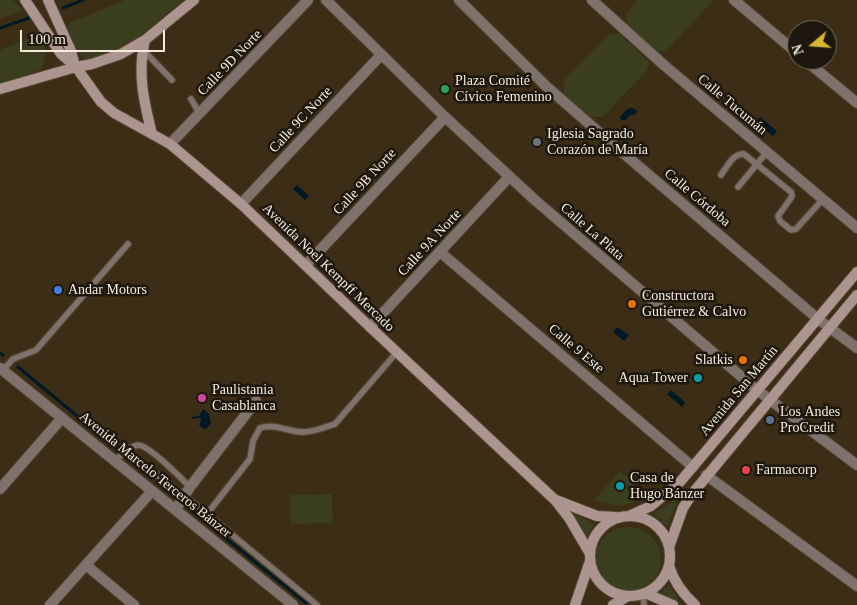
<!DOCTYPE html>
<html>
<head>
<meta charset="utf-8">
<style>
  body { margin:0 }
  #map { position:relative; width:857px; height:605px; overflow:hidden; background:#3b2d16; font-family:Georgia,serif }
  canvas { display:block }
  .north { position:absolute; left:787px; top:20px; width:50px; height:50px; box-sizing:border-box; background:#1d170d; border:1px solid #736c60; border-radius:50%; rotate:252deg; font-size:14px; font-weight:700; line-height:20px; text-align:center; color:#f4ebdd }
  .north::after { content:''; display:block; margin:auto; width:18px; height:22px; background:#d5b534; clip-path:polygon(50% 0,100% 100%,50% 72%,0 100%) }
  .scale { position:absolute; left:20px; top:30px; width:145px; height:22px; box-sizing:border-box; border:2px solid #f4ebdd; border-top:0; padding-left:6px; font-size:15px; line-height:18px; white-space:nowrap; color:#f4ebdd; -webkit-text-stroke:4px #1d170d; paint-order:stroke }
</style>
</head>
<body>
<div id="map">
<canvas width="857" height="605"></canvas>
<div class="north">N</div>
<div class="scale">100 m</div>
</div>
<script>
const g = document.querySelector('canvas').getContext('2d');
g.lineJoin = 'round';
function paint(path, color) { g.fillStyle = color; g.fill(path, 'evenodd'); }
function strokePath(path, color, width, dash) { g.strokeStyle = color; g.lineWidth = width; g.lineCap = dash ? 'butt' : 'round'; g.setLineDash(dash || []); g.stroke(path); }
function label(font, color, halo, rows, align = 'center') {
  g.font = font + ' Georgia,serif'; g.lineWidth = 5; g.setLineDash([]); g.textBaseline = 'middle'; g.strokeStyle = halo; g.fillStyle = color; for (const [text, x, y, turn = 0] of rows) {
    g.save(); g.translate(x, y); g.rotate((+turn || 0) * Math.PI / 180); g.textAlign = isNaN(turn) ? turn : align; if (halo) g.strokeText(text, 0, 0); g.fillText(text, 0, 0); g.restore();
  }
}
const green = new Path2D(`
  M0,0H13L23,11L0,19Z
  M125,0H182C166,14 106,71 85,58C75,52 71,34 67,24Z
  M638,0H711L712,2L666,51H661L657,53L627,23V13Z
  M618,33L649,62L647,70L603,117H593L589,119L563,96L565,85L563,80L608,35H613Z
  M38,35C47,48 48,53 42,68L32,73L0,83V50Z
  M620,471L646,492C629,510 616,507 594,500Z
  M332,494L333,523L291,524L290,495Z
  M680,496L667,526L653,514Z
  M570,511L594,524L586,541L581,526Z
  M595 560a33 33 0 1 1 66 0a33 33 0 1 1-66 0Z
  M669,585L682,605H677L659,595Z`);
const water = new Path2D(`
  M631,108L635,109L637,111L636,114L629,116L626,120H621L620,117L626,110Z
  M760,117L777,131L773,136L756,122Z
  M297,185L309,196L305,200L293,189Z
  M617,327L629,335L624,341L613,332Z
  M671,390L685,402L682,407L667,394Z
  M203,409L209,414L211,423L206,429H204L199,425L201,421L200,418L193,419L192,417L199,416Z`);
const stream = new Path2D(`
  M63,8L83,0
  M0,28L29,18
  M0,353L3,355
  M18,367L94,430
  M192,511L306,603`);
const service = new Path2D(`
  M142,49L172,80
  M191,99L200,114
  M721,175C727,167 733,153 744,154L791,192L792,195L791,198L778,216L780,221L791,230L796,229L823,199
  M738,187L767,152
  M3,370L13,359L36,350L128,244
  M127,451L207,514
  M115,460C121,456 130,446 138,445C149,445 181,478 190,487
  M643,594L644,605
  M317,605L207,514L250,459L253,441L260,428C276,423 288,432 303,432C314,432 325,427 335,424L397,352`);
const minor = new Path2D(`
  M326,0L445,117L536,201L757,390L857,465
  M459,0L547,87L602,135L818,319L857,348
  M592,0L665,66L857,228
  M734,0L797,53
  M805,60L857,103
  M170,144L308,0
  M241,204L381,55
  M440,252L693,467
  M306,265L445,117
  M370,327L509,177
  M706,475L857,586
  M0,489L62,418
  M176,509L190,487L256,401
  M86,565L134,605
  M50,605L152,491`);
const tertiary = new Path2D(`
  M0,368L293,605`);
const secondary = new Path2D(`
  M25,0L61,54L76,67L101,102L114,113L170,144L241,204L370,327L555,500L569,518L589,552
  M48,0L71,51L75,66
  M145,40C137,73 144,102 152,134
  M0,89L76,67L92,64L121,54L145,40L194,0
  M556,500L597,516L616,517
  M631,515L651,506L680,482L857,272
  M590 556a40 40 0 1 1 80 0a40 40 0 1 1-80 0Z
  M669,547L683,508L692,494L857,295
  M669,566C674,582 682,593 695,605
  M645,593L673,605
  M575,605L590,561
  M613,605L628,596`);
const markers = [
  [445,89,5,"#2e9e5b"],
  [537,142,5,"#6b7280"],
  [58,290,5,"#3f7fe0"],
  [632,304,5,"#e8710a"],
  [743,360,5,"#e8710a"],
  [698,378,5,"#0f9aa8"],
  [202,398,5,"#d1479c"],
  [770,420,5,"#5c6f8a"],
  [746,470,5,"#e0444e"],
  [620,486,5,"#0f9aa8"]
];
const streetNames = [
  ["Calle 9D Norte",230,63,-46],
  ["Calle Tucumán",732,105,40],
  ["Calle 9C Norte",301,120,-47],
  ["Calle 9B Norte",365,182,-47],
  ["Calle Córdoba",697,198,40],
  ["Calle La Plata",592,232,41],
  ["Calle 9A Norte",430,243,-47],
  ["Avenida Noel Kempff Mercado",328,268,44],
  ["Calle 9 Este",576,349,40],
  ["Avenida San Martín",739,391,-50],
  ["Avenida Marcelo Terceros Bánzer",155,475,39]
];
const poiNames = [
  ["Plaza Comité",455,81],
  ["Cívico Femenino",455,97],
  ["Iglesia Sagrado",547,134],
  ["Corazón de María",547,150],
  ["Andar Motors",68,290],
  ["Constructora",642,296],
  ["Gutiérrez & Calvo",642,312],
  ["Slatkis",733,360,"right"],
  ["Aqua Tower",688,378,"right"],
  ["Paulistania",212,390],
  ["Casablanca",212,406],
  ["Los Andes",780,412],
  ["ProCredit",780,428],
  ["Farmacorp",756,470],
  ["Casa de",630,478],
  ["Hugo Bánzer",630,494]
];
paint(green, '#3a3e1e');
paint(water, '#001925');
strokePath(stream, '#001925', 3);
strokePath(service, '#554832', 8);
strokePath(minor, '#554832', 12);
strokePath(tertiary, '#554832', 12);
strokePath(secondary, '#554832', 12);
strokePath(service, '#7f716c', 5.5);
strokePath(minor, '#7f716c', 10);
strokePath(tertiary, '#7f716c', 10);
strokePath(secondary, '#ab958e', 10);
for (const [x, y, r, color] of markers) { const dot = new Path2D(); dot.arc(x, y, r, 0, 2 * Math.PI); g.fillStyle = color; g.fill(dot); strokePath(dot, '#1d170d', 2); }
label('14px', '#f4ebdd', '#1d170d', streetNames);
label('14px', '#f4ebdd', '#1d170d', poiNames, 'left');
</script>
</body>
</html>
